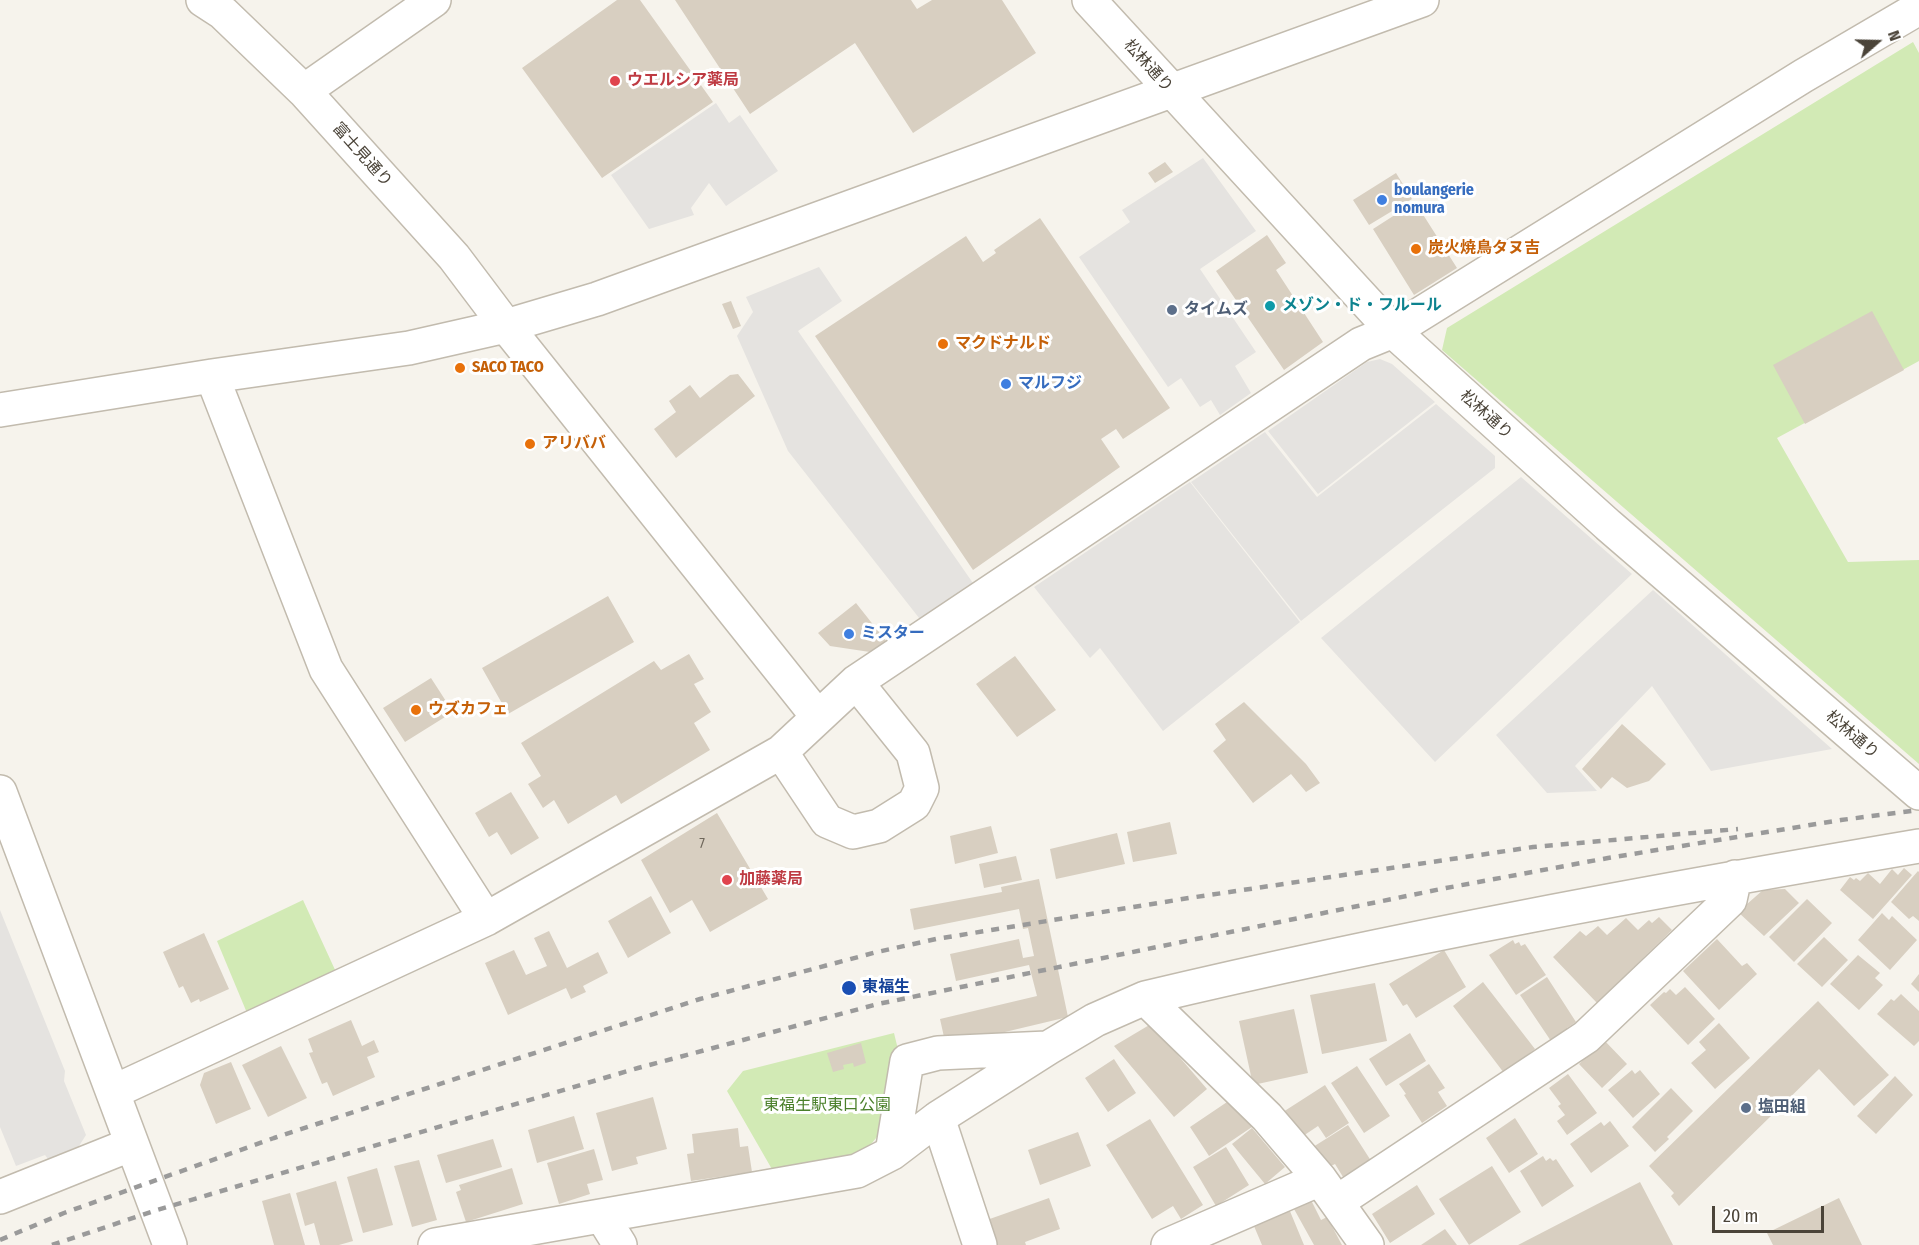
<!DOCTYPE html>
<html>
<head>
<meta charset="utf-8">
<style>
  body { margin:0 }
  #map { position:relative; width:1919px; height:1245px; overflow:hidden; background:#f6f3ec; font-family:"Fira Sans Condensed",sans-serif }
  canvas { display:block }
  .north { position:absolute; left:1847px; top:12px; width:60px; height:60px; -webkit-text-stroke:4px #fff; paint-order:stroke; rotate:70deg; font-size:16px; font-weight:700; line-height:24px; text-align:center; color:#4b4439 }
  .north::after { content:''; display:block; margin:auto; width:21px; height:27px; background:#4b4439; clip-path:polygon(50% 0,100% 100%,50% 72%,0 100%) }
  .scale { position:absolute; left:1712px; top:1206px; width:112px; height:27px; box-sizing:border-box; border:3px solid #4b4439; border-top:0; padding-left:8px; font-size:18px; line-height:21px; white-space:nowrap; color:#4b4439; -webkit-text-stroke:4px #fff; paint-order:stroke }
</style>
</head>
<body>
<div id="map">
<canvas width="1919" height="1245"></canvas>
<div class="north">N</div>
<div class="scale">20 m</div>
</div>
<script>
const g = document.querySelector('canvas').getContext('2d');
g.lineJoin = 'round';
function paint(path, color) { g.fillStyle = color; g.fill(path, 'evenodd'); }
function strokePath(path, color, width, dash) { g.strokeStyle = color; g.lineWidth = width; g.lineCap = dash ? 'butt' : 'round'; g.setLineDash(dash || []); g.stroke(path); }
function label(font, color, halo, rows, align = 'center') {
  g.font = font + ' "Fira Sans Condensed","Noto Sans JP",sans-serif'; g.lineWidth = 6; g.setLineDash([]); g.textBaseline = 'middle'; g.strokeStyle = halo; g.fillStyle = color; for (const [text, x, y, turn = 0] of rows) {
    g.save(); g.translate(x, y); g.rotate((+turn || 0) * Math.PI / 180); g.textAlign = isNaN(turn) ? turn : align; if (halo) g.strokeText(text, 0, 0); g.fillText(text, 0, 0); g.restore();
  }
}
const green = new Path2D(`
  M1913,42L1919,53V361L1777,438L1848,562L1919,560V764L1442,350L1447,328Z
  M303,900L336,972L247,1013L217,941Z
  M894,1033L902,1066L881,1132L872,1143L853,1157L773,1171L727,1091L743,1071Z`);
const parking = new Path2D(`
  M716,103L729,123L740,115L778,171L726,206L709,183L691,208L694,215L649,229L611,175Z
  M1203,158L1256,231L1200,269L1256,352L1235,366L1251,393L1220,415L1211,400L1200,407L1181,378L1168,387L1079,257L1130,222L1122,210Z
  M819,267L842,301L798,331L975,586L923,623L788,451L737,336L753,312L746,297Z
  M1380,359L1392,364L1435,402L1318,494L1268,431L1367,362Z
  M1436,404L1495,456V468L1301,621L1191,482L1265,432L1317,497Z
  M1521,477L1632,574L1435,762L1321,638Z
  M1190,482L1300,622L1163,731L1100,648L1090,658L1034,587Z
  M1653,590L1832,749L1711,771L1652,686L1575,766L1597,791L1547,793L1496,735Z
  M0,910L65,1071L64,1081L86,1135L79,1146L48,1159L45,1155L16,1166L0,1127Z`);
const building = new Path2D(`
  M617,0H640L713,102L602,178L522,68Z
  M675,0H911L917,9L932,0H1002L1036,53L913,133L855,43L750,114Z
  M1165,162L1173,172L1155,183L1148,173Z
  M1396,173L1412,199L1369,225L1353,200Z
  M1415,202L1457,268L1414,295L1373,229Z
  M1040,218L1170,408L1123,439L1116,429L1101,439L1120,467L973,570L815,336L966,236L983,262L996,253L994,250Z
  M1267,235L1286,263L1276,270L1323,342L1284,370L1216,271Z
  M731,301L741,326L733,329L722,304Z
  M1872,311L1904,370L1805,424L1773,365Z
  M738,374L755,396L676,458L654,429L676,412L669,401L690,385L700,398L730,375Z
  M608,596L634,642L508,714L482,668Z
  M856,603L886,641L870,652L830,646L818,633Z
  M689,654L704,679L694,684L711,712L694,723L710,750L621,804L616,795L568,824L554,800L543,808L528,784L541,776L521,743L654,661L661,670Z
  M1015,656L1056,710L1017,737L976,684Z
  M431,678L453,712L405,742L383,708Z
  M1244,702L1306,764L1320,783L1306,792L1291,774L1253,803L1213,751L1226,740L1215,724Z
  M1622,724L1666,764L1649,781L1627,788L1612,777L1601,789L1582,769Z
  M511,792L539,838L511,855L497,832L489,837L475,813Z
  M717,813L768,899L710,932L692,900L670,913L641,860Z
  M1170,822L1177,854L1133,862L1127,832Z
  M991,826L998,853L955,864L950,836Z
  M1117,833L1125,864L1056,879L1050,849Z
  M1016,856L1022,880L984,888L979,864Z
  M1904,868L1912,875L1873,919L1840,890L1850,877L1854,880L1856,878L1860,881L1868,873L1880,884L1892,869L1898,875Z
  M1918,871L1919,872V921L1913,916L1909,919L1891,902Z
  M1039,879L1068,1017L946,1046L940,1019L1037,996L1029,965L956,981L950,954L1019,939L1023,958L1034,956L1028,928L1023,929L1019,909L914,930L910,909L1002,892L1001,887Z
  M1785,889L1799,903L1764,936L1738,912L1763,890Z
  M651,896L671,933L628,958L608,921Z
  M1807,899L1832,923L1794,962L1769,937Z
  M1882,913L1889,920L1892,916L1917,940L1890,970L1858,940Z
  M1659,917L1672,930L1597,1003L1553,957L1580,931L1586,936L1598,926L1607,935L1626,918L1638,930L1649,920L1652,923Z
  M549,931L567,968L598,952L608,973L583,986L586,992L571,999L566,988L508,1015L485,963L514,950L526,975L547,966L534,938Z
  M204,933L229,989L200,1002L199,999L191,1003L183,986L179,988L163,952Z
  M1824,937L1848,960L1822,987L1797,964Z
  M1717,939L1742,966L1747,963L1757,974L1719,1010L1683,971Z
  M1513,940L1515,944L1519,942L1521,946L1525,944L1546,975L1516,995L1489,955Z
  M1444,950L1466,987L1416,1018L1407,1004L1403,1006L1389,984Z
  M1858,955L1880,973L1875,978L1883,985L1859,1010L1830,984Z
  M1919,974V992L1911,984Z
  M1547,977L1576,1022L1567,1028L1572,1036L1555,1047L1520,995Z
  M1483,982L1535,1049L1504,1073L1453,1006Z
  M1375,983L1387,1041L1322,1054L1310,995Z
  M1685,987L1715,1019L1688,1045L1650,1005L1664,992L1666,993L1670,989L1676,995Z
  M1901,994L1919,1011V1041L1914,1046L1877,1014L1891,999L1894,1001Z
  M1818,1001L1889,1075L1854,1106L1819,1069L1679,1206L1671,1196L1674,1193L1649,1166Z
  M1294,1009L1308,1073L1253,1085L1239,1021Z
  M351,1020L362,1046L374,1040L379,1052L367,1057L375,1077L333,1096L327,1082L322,1084L309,1053L313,1052L308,1039Z
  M1719,1023L1750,1058L1715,1089L1691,1063L1706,1050L1699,1042Z
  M1151,1024L1207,1089L1174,1117L1114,1046Z
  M1410,1033L1426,1061L1386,1086L1369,1059Z
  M1604,1040L1627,1064L1602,1088L1579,1064Z
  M861,1043L866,1063L854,1067L853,1063L843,1065L844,1069L833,1072L827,1053Z
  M281,1046L307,1098L268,1117L242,1065Z
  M1114,1059L1136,1093L1108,1112L1085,1078Z
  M231,1062L251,1109L216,1124L200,1085L204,1073Z
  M1429,1064L1445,1088L1438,1092L1447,1106L1422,1123L1404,1095L1406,1094L1399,1084Z
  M1357,1066L1390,1116L1364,1133L1331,1083Z
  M1632,1070L1635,1074L1640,1070L1660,1094L1633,1118L1608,1090Z
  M1568,1074L1597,1113L1567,1135L1557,1121L1565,1115L1558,1106L1561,1104L1549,1088Z
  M1895,1076L1913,1095L1876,1134L1857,1116Z
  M1325,1085L1349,1123L1326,1138L1318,1126L1300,1138L1283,1112Z
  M1671,1088L1693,1111L1667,1137L1669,1139L1655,1152L1632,1127Z
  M653,1097L667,1149L636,1157L638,1164L612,1171L596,1113Z
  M1233,1098L1252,1127L1209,1156L1190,1127Z
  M574,1116L584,1149L537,1163L528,1130Z
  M1515,1118L1538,1154L1509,1173L1486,1138Z
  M1150,1119L1203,1205L1181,1219L1173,1206L1152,1219L1106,1145Z
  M1610,1121L1629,1146L1591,1173L1570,1144L1601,1122L1604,1126Z
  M1348,1125L1375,1167L1348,1185L1335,1164L1327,1168L1313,1147Z
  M738,1128L740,1147L748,1146L752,1172L691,1181L687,1154L694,1153L692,1134Z
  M1252,1128L1285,1167L1265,1184L1232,1144Z
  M1078,1132L1091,1166L1040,1185L1028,1150Z
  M493,1139L502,1167L446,1183L437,1155Z
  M1226,1147L1249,1185L1216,1206L1193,1167Z
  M594,1149L603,1180L587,1184L590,1194L559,1204L547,1163Z
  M1543,1156L1546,1161L1550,1158L1553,1161L1556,1159L1574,1186L1542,1207L1520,1171Z
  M419,1160L437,1220L412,1227L394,1166Z
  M1492,1166L1521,1212L1469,1245L1439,1199Z
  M377,1168L393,1225L363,1233L347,1177Z
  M512,1168L523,1204L466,1222L456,1192L461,1190L459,1185Z
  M336,1181L353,1241L339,1245H320L314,1223L305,1226L296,1193Z
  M1640,1182L1673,1245H1518Z
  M1417,1185L1435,1214L1390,1243L1372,1214Z
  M290,1193L305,1245H274L262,1201Z
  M1049,1198L1060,1229L1025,1242L1026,1245H994L984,1221Z
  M1839,1198L1862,1245H1773L1767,1233Z
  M1311,1200L1321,1220L1327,1217L1342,1245H1314L1294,1209Z
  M1287,1204L1304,1245H1262L1251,1219Z
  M1445,1229L1457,1245H1421Z`);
const minor = new Path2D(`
  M203,0L223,13L304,91L454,257L506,326L818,717
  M1089,0L1393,331L1608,525L1919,793
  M304,91L434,0
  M212,376L326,669L486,919
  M0,410L212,376L409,348L506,326L597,299L1422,0
  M781,752L827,821L853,832L879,826L914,804L922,788L913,753L856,682
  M0,792L170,1245
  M113,1092L486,919L781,752L856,682L1361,344L1393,331L1803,76L1919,8
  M938,1118L980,1245
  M892,1153L907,1061L938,1053L1047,1048
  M0,1197L132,1144
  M1337,1202L1586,1037L1730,900L1735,877
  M602,1216L620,1245
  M435,1245L857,1171L892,1153L938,1118L1048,1048L1095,1020L1145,998
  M1168,1245L1320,1179
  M1367,1245L1320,1179L1267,1117L1145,998C1401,937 1660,890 1919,846`);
const rail = new Path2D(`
  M0,1240L64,1213L274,1138L700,999L877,952L936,939L1189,898L1533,847L1738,829
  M52,1245L157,1210L638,1068L878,1004L1446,888L1608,858L1841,820L1919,810`);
const markers = [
  [615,81,6,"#e0444e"],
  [1382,200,6,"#3f7fe0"],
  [1416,249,6,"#e8710a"],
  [1270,306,6,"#0f9aa8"],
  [1172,310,6,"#5c6f8a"],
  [943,344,6,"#e8710a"],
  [460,368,6,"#e8710a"],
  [1006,384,6,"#3f7fe0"],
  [530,444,6,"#e8710a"],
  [849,634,6,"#3f7fe0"],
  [416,710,6,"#e8710a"],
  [727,880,6,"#e0444e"],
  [849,988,8,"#1a4fb4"],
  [1746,1108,6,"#5c6f8a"]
];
const numberNames = [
  ["7",702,844]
];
const streetNames = [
  ["松林通り",1148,66,48],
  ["富士見通り",362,155,48],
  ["松林通り",1486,415,42],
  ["松林通り",1852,735,41]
];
const healthNames = [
  ["ウエルシア薬局",627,81],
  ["加藤薬局",739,880]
];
const shopNames = [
  ["boulangerie",1394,191],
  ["nomura",1394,209],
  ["マルフジ",1018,384],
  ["ミスター",861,634]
];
const foodNames = [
  ["炭火焼鳥タヌ吉",1428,249],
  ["マクドナルド",955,344],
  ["SACO TACO",472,368],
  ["アリババ",542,444],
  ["ウズカフェ",428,710]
];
const cultureNames = [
  ["メゾン・ド・フルール",1282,306]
];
const serviceNames = [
  ["タイムズ",1184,310],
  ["塩田組",1758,1108]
];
const transitNames = [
  ["東福生",862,988]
];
const parkNames = [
  ["東福生駅東口公園",827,1106]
];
paint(green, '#d2eab5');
paint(parking, '#e5e3e0');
paint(building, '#d8cfc1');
strokePath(minor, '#c2bbae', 36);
strokePath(minor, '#fff', 33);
strokePath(rail, '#9a9a9a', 4.5, [8, 8]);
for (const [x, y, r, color] of markers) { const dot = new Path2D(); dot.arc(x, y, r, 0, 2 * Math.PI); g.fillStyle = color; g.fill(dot); strokePath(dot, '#fff', 2); }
label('14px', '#6e675b', null, numberNames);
label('16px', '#4b4439', '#fff', streetNames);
label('bold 16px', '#be3a42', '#fff', healthNames, 'left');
label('bold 16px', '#366cbe', '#fff', shopNames, 'left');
label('bold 16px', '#c56008', '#fff', foodNames, 'left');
label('bold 16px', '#0d838f', '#fff', cultureNames, 'left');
label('bold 16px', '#4e5e75', '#fff', serviceNames, 'left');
label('bold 16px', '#164399', '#fff', transitNames, 'left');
label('16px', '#4a7f2a', '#fff', parkNames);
</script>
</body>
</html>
